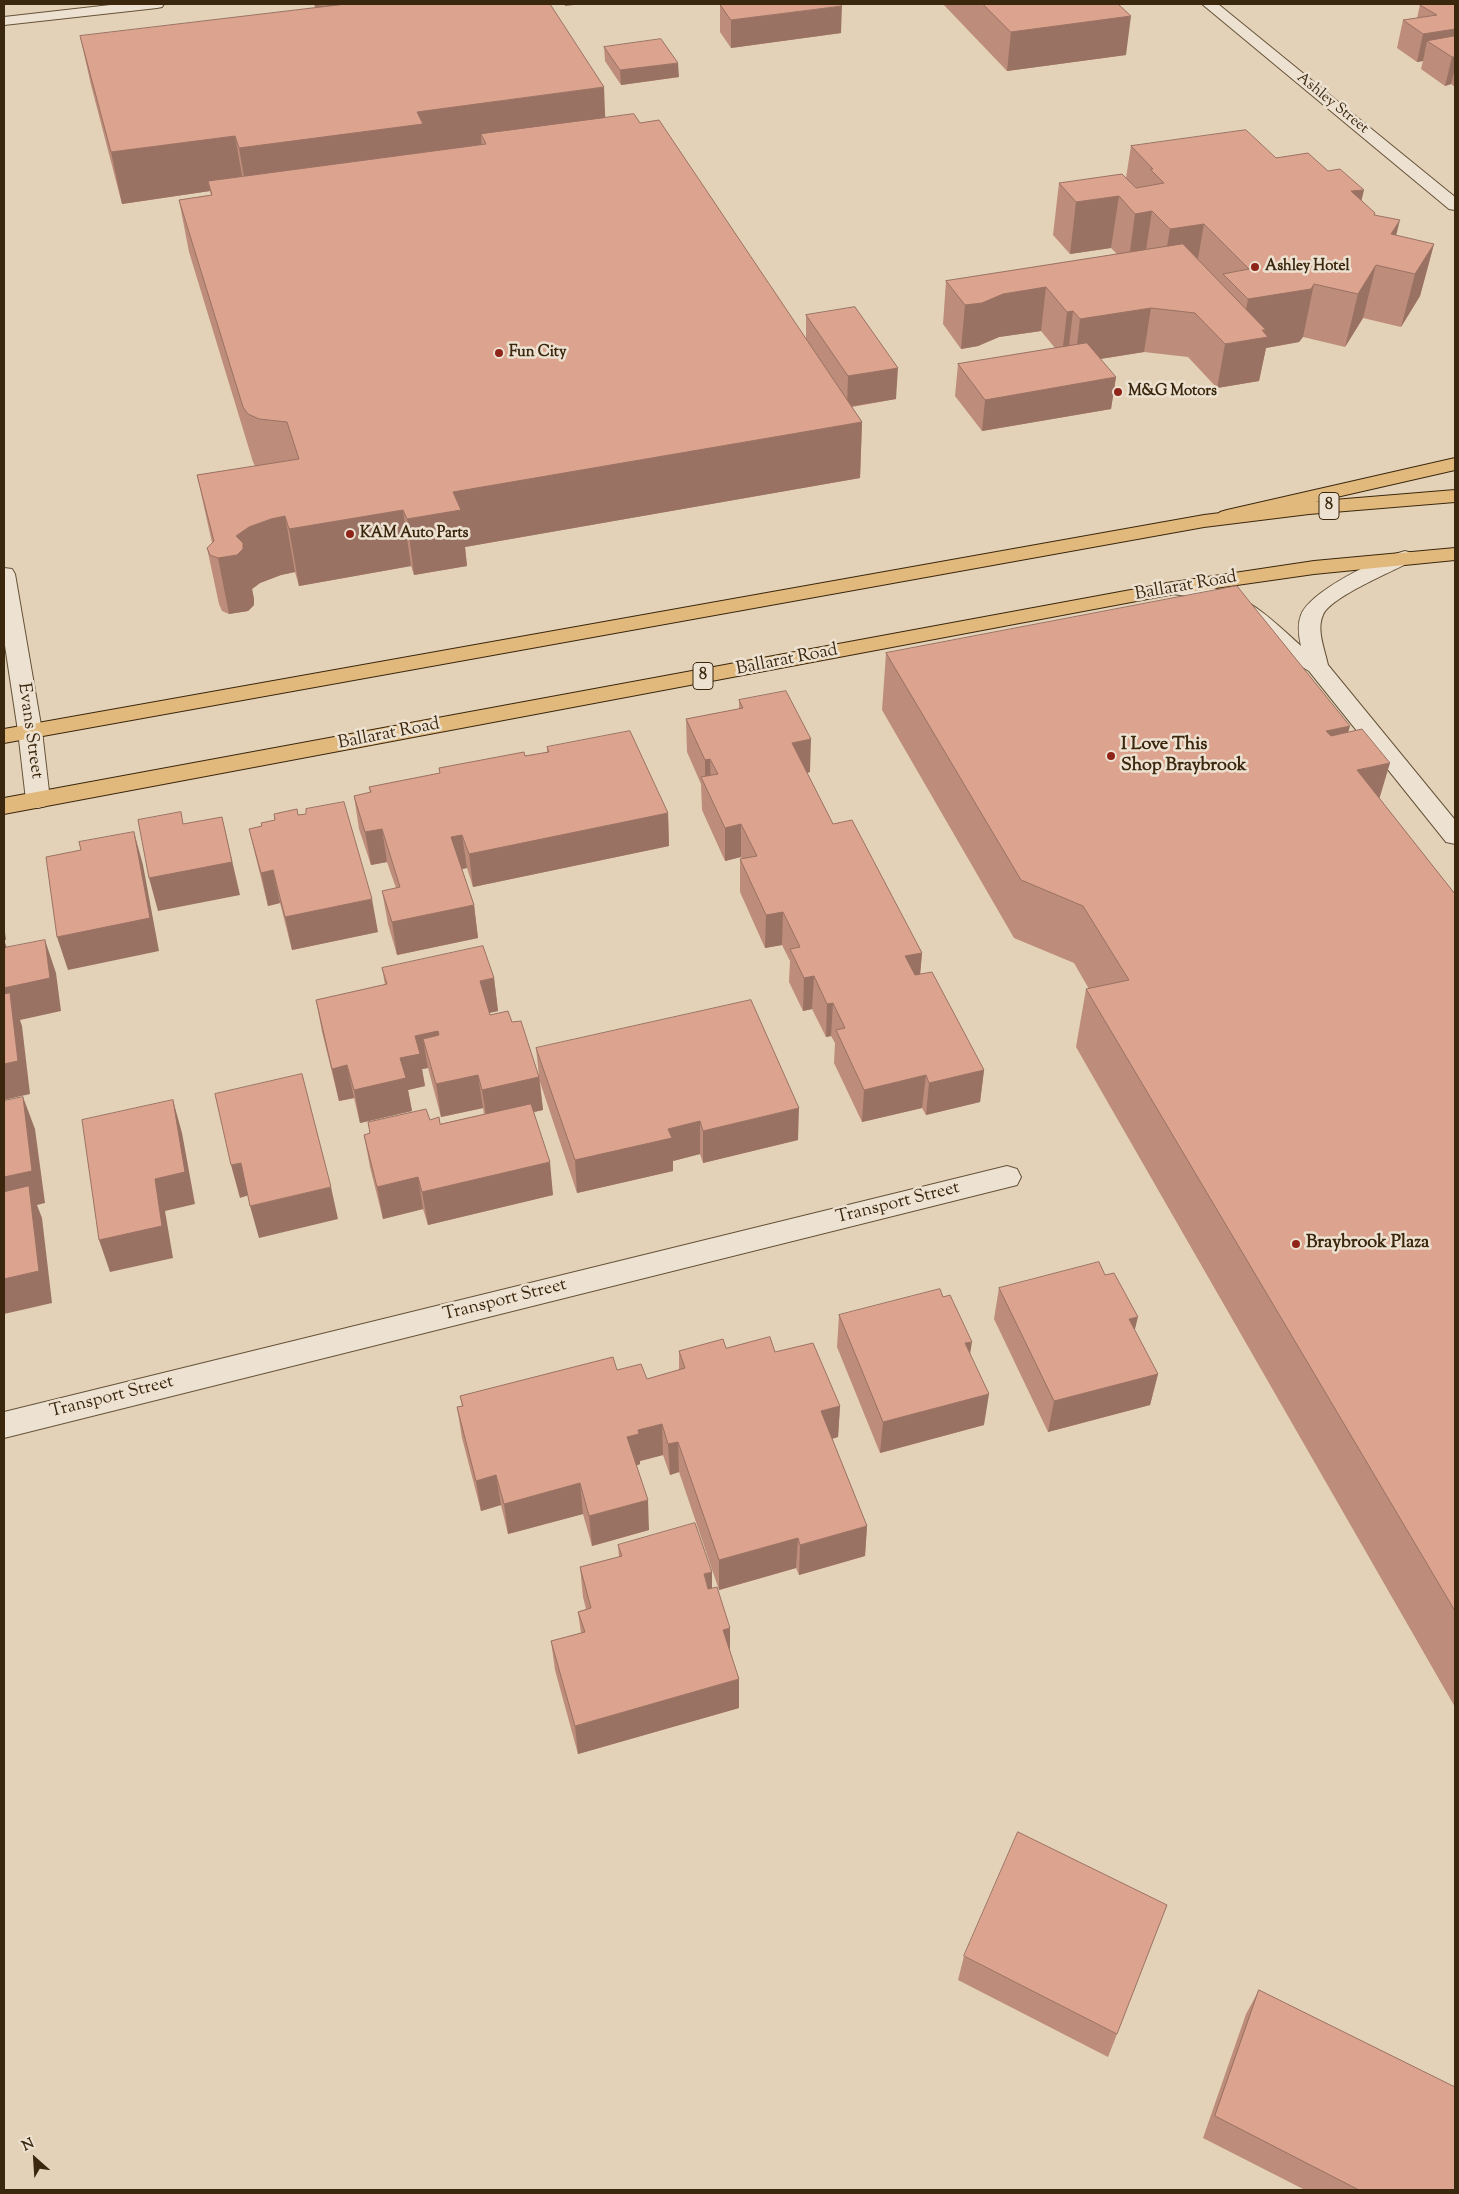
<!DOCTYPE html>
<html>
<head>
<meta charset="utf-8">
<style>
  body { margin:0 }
  #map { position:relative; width:1459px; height:2194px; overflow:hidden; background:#e4d2b8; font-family:"Sorts Mill Goudy",serif }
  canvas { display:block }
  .frame { position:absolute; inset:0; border:5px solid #3b270e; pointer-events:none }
  .north { position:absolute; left:10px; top:2134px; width:50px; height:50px; -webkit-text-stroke:4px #ede2d1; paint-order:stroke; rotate:334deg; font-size:14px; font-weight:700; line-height:20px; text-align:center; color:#3b270e }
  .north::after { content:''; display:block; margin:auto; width:18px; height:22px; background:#3b270e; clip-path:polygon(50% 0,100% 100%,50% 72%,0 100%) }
</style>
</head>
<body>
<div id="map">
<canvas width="1459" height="2194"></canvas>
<div class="frame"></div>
<div class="north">N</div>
</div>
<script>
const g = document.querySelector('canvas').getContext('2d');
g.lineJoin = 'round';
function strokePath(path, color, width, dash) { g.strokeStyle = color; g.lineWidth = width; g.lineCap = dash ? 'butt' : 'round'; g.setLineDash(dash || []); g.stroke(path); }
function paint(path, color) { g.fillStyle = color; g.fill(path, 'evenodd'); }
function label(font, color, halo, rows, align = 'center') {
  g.font = font + ' "Sorts Mill Goudy",serif'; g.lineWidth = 5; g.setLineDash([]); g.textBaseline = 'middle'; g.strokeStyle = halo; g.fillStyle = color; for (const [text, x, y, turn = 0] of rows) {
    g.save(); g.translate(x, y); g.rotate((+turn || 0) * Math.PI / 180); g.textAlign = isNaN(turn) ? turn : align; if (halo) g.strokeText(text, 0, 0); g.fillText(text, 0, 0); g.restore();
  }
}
const lane = new Path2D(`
  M1405,551L1412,553L1416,557L1412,561C1394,571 1330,597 1323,615C1316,630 1325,650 1328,665L1455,820V844L1446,842L1309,671L1289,659L1243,618L1226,607L1207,599L1166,593L1163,588L1166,583C1177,581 1186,583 1197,585C1244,591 1268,616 1301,646C1299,637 1297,625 1301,615C1310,591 1380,557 1405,551Z`);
const street = new Path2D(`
  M119,4H164L162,7L157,8L4,25V17Z
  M1202,4H1218L1455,197V210L1449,209Z
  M4,568L12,569L15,574L42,731L50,800L46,806L38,808L30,806L26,800L18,731L4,639Z
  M1007,1166L1017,1169L1021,1177L1017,1185L4,1438V1412Z`);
const primary = new Path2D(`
  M1455,458V470L1227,522L1220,520L1217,516L1220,512L1227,510Z`);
const highway = new Path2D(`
  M1455,490V502L1309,514L1204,527L4,743V729L1204,515L1309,502Z
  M1455,548V560L1314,574L1174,594L4,814V798L1174,582L1314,561Z`);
const wall = new Path2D(`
  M720,4L841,33L731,48L720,32Z
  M943,4H1118L1126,55L1007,71Z
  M1455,4V87L1451,84L1445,86L1421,69L1423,61L1417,62L1397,48L1403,20L1417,18L1420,5Z
  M80,36L640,123L806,338V315L896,399L852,407L862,422L860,478L465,547L467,566L414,575L411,566L299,586L295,572L281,575L260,583L252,589L254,599V605L248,611L229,614L222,611L219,604L207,548L212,543L197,475L255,466L253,462L189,252L179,200L211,195L210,191L122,204L91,85Z
  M604,47L679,77L621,85L605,61Z
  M1131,146L1276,158L1361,201L1396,236L1434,244L1420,296L1401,327L1363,318L1345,347L1303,337L1299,342L1266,348L1259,381L1217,388L1188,357L1144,352L1100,359L1116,377L1111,409L982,431L955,396L958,364L1055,348L1041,331L999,337L978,346L961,349L943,324L946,281L1117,254L1111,248L1070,254L1053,235L1059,183L1126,178Z
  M886,653L1348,733L1379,798L1455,894V1707L1076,1047L1086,989H1089L1074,963L1014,938L882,710Z
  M739,700L810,772L807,773L833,824L922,953L920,975L984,1070L980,1102L926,1115L922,1108L862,1122L834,1063L835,1043L831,1036L826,1037L812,1009L803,1011L789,982L790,961L782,945L765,948L740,892V859H742L741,857L725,861L702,810L701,784L687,752L686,719L739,709Z
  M547,747L668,813L669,846L473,887L467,868L462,869L474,905L478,938L397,955L388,924L382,891L396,888L387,862L371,865L359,829L354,796L370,793L369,787L440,773L439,768L525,756L547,752Z
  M298,815L378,932L292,950L280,903L268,906L257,862L249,829L262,826Z
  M382,968L494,978L498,1011L489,1013L490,1015L512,1022L539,1076L536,1048L798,1140L703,1163L700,1154L673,1161V1171L577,1193L540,1082L543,1110L534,1112L553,1195L428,1225L423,1209L383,1219L370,1167L364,1135L430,1120L440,1124L484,1114L483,1108L441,1117L428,1068L422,1069L425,1086L408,1090L412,1111L360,1123L354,1098L339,1101L322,1032L316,1000L385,985Z
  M999,1288L1158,1374L1150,1405L1048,1432L994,1319Z
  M839,1315L970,1354L984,1425L880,1453L837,1347Z
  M726,1348L775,1352L840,1406L838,1437L832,1439L867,1526L865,1556L799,1575L796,1568L719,1590L679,1472L670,1475L663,1455L640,1461V1464L636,1466L649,1530L592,1546L583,1514L508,1534L501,1505L481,1511L462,1438L457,1407L462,1406L460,1396L617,1370L647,1379L679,1370V1351Z
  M618,1545L712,1588L730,1652L739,1708L578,1754L555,1670L551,1641L581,1633L578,1612L586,1609L583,1597L580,1567L619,1557Z
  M964,1956L1117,2034L1108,2057L958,1980Z
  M1259,1990L1455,2190H1305L1203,2138L1246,2014Z`);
const shadedWall = new Path2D(`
  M565,4H583L565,6Z
  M1309,4H1322L1309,5Z
  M842,6L841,33L731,48V20Z
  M1131,16L1126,55L1007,71L1011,32Z
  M1455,29V56L1427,41L1423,61L1417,62L1423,34Z
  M1452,57H1455V69L1451,84L1445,86Z
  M678,63L679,77L621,85L620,70Z
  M604,87L606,137L486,144L481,134L482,154L248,200L239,148L417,112Z
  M235,136L244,187L208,181L210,191L122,204L111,152Z
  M1364,190L1352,241L1351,191Z
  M1119,196L1111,248L1070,254L1076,202Z
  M1152,211L1144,263L1128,266L1135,214Z
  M1400,220L1388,268L1391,234Z
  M1204,224L1195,276L1161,281L1170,229Z
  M1434,244L1420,296L1401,327L1415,274Z
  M1376,265L1363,318L1345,347L1358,294Z
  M1314,284L1303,337L1299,342L1266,348L1259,381L1217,388L1225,344L1240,342L1248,299Z
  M1046,287L1041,331L999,337L978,346L961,349L965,305L1003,294Z
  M1151,308L1144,352L1075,363L1080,319Z
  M1073,311L1068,355H1062L1067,312Z
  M898,368L896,399L847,407L848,376Z
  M1116,377L1111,409L982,431L985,400Z
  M862,422L860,478L465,547L467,566L414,575L407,519L453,492Z
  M403,510L411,566L299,586L289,529Z
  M285,516L295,572L281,575L260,583L252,589L254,599V605L248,611L229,614L218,558L236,536L249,527L271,519Z
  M1350,726L1334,784L1326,731Z
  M811,739L810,772L791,776L792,743Z
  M710,759L711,792L705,786V760Z
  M1390,763L1373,820L1357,770Z
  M668,813L669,846L473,887L469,854Z
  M222,817L240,895L158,911L149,878Z
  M741,824V857L725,861V828Z
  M382,829L387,862L371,865L365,832Z
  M134,832L143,865L159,951L68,970L57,937Z
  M462,835L467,868L456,870L451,837Z
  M273,870L280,903L268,906L261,873Z
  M372,899L378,932L292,950L285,917Z
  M474,905L478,938L397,955L392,922Z
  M783,912L782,945L765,948L766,915Z
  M4,924L6,940H4L11,959L4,953Z
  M45,940L56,973L61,1011L20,1020L22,1026L30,1094L4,1100V988Z
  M922,953L919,986L905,956Z
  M814,976L812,1009L803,1011L804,978Z
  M494,978L498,1011L484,1014L480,981Z
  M833,1003L831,1036L826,1037L827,1004Z
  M438,1031L443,1064L423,1039L428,1068L422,1069L425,1086L408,1090L412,1111L360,1123L354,1090L400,1058L415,1036Z
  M347,1065L354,1098L339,1101L332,1069Z
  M984,1070L980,1102L926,1115L929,1083Z
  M478,1075L483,1108L441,1117L436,1084Z
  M926,1075L922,1108L862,1122L864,1090Z
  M539,1077L543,1110L487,1122L482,1090Z
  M23,1097L35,1129L45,1203L37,1205L42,1218L52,1303L4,1314V1177Z
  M173,1100L182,1133L195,1204L165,1211L173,1258L110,1272L99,1240L155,1179Z
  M799,1108L798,1140L703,1163V1131Z
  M700,1121V1154L673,1161V1171L577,1193L575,1160L668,1129Z
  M550,1162L553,1195L428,1225L422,1192Z
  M241,1163L249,1195L240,1198L231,1165Z
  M418,1177L423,1209L383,1219L377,1187Z
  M331,1187L338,1219L259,1238L250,1206Z
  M1138,1317L1130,1349L1129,1319Z
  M972,1342L967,1373L965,1343Z
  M1158,1374L1150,1405L1048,1432L1054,1401Z
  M989,1394L984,1425L880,1453L883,1422Z
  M840,1406L838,1437L820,1442L821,1411Z
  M662,1424L663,1455L640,1461V1464L629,1468L627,1437L638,1430Z
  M678,1442L679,1472L670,1475L668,1444Z
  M496,1475L501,1505L481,1511L476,1481Z
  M580,1483L583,1514L508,1534L504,1504Z
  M648,1500L649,1530L592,1546L589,1516Z
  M867,1526L865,1556L799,1575L800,1545Z
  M798,1538L796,1568L719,1590V1560Z
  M712,1572V1601L704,1574Z
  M730,1628V1657L723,1630Z
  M739,1679V1708L578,1754L575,1726Z`);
const building = new Path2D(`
  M333,4H344L316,7L315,6Z
  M346,4H550L604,87L417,112L423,124L239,148L235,136L111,152L80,36Z
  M720,4H840L842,6L731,20Z
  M983,4H1118L1131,16L1011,32Z
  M1426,4H1455V29L1423,34L1403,20L1437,15L1420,5Z
  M1455,36V57H1452L1427,41Z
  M661,39L678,63L620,70L604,47Z
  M634,114L640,123L659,120L862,422L453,492L461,510L407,519L403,510L289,529L285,516L271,519L249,527L236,536L243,543V549L237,555L218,558L210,555L207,548L214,541L197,475L299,459L287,422L259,419L248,414L243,407L179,200L212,195L208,181L486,144L481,134Z
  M1246,130L1276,158L1308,153L1328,171L1340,169L1364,190L1351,191L1375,213L1374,215L1400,220L1391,234L1434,244L1415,274L1376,265L1358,294L1314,284L1311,289L1248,299L1223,274L1249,269L1204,224L1170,229L1152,211L1135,214L1119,196L1076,202L1059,183L1122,174L1136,188L1164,183L1150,169H1153L1131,146Z
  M1183,244L1266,330H1262L1268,337L1225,344L1195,313L1151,308L1080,319L1073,311L1067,312L1046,287L1003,294L982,303L965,305L946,281Z
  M855,307L898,368L848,376L806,315Z
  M1087,343L1116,377L985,400L958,364Z
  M1237,586L1350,726L1326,731L1331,736L1362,729L1390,763L1357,770L1455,894V1611L1086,989L1129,980L1083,906L1021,880L886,653Z
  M786,691L811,739L792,743L833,824L852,820L922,953L905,956L915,975L932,972L984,1070L929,1083L926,1075L864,1090L836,1030L845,1028L833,1003L827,1004L814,976L804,978L790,949L800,947L783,912L766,915L740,859L757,856L741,824L725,828L701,777L718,774L710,759L705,760L686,719L743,708L739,700Z
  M630,731L668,813L469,854L462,835L451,837L474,905L392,922L382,891L400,887L382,829L365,832L354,796L371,792L369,787L440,773L439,768L524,752L525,756L549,752L547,747Z
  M344,802L372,899L285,917L273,870L261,873L249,829L262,826L261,823L275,820L274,814L297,809L298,815L306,814V809Z
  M181,812L183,824L222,817L232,862L149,878L138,820Z
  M134,832L150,918L57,937L46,857L81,850L79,842Z
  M45,940L50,978L4,988V948Z
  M483,946L494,978L480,981L490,1015L508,1011L512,1022L521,1021L539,1077L482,1090L478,1075L436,1084L423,1039L439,1035L438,1031L415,1036L420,1054L400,1058L406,1078L354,1090L347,1065L332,1069L316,1000L387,984L382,968Z
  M10,993L18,1061L4,1064V994Z
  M751,1000L799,1108L703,1131L700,1121L668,1129L672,1138L575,1160L536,1048Z
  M302,1074L331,1187L250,1206L241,1163L231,1165L215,1094Z
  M23,1097L32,1171L4,1177V1101Z
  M173,1100L185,1172L155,1179L162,1226L99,1240L82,1120Z
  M531,1104L550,1162L422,1192L418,1177L377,1187L364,1135L370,1133L368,1122L426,1109L430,1120L439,1117L440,1124Z
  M29,1186L39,1271L4,1279V1192Z
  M1099,1262L1105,1275L1114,1273L1138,1317L1129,1319L1158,1374L1054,1401L999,1288Z
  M940,1289L943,1297L950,1295L972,1342L965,1343L989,1394L883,1422L839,1315Z
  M770,1337L775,1352L813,1343L840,1406L821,1411L867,1526L800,1545L798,1538L719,1560L678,1442L668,1444L662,1424L638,1430L639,1434L627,1437L648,1500L589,1516L580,1483L504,1504L496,1475L476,1481L457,1407L463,1406L460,1396L613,1357L617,1370L641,1364L647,1379L685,1368L679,1351L723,1339L726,1348Z
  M695,1523L712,1572L704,1574L708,1589L717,1587L730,1628L723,1630L739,1679L575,1726L551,1641L585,1632L578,1612L591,1608L580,1567L622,1556L618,1545Z
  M1018,1832L1167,1905L1117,2034L964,1956Z
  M1259,1990L1455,2087V2190H1359L1215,2116Z`);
const markers = [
  [1255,267,5,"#8f2418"],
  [499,353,5,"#8f2418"],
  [1118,392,5,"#8f2418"],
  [350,534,5,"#8f2418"],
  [1111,756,5,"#8f2418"],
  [1296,1244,5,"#8f2418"]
];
const farStreetnames = [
  ["Ashley Street",1332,104,39]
];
const farPoinames = [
  ["Ashley Hotel",1265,267],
  ["Fun City",509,353],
  ["M&G Motors",1128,392],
  ["KAM Auto Parts",360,534]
];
const shields = [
  [1329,506,20],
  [703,676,20]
];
const shieldNames = [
  ["8",1329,506],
  ["8",703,676]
];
const streetNames = [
  ["Ballarat Road",1186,587,-10],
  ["Ballarat Road",787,661,-11],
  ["Evans Street",29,731,82],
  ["Ballarat Road",389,735,-11],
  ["Transport Street",898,1204,-14],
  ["Transport Street",505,1301,-14],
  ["Transport Street",112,1398,-14]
];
const poiNames = [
  ["I Love This",1121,746],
  ["Shop Braybrook",1121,767],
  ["Braybrook Plaza",1306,1244]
];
strokePath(lane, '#655238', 2);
strokePath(street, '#655238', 2);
strokePath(primary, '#3b270e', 2);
strokePath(highway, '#3b270e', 2);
paint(lane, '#ede2d1');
paint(street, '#ede2d1');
paint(primary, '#e2b97c');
paint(highway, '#e2b97c');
paint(wall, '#bd8c7a');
paint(shadedWall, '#9a7263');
paint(building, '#dca38e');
strokePath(building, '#9a7263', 1);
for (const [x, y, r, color] of markers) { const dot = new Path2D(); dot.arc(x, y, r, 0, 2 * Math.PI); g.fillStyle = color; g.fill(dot); strokePath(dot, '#ede2d1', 2); }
label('15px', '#3b270e', '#ede2d1', farStreetnames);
label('bold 15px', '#3b270e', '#ede2d1', farPoinames, 'left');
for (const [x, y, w] of shields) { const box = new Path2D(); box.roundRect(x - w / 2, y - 13.5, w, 27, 4); g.fillStyle = '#ede2d1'; g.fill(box); strokePath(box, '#3b270e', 1); }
label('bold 16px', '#3b270e', null, shieldNames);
label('18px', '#3b270e', '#ede2d1', streetNames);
label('bold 18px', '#3b270e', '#ede2d1', poiNames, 'left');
</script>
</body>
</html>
